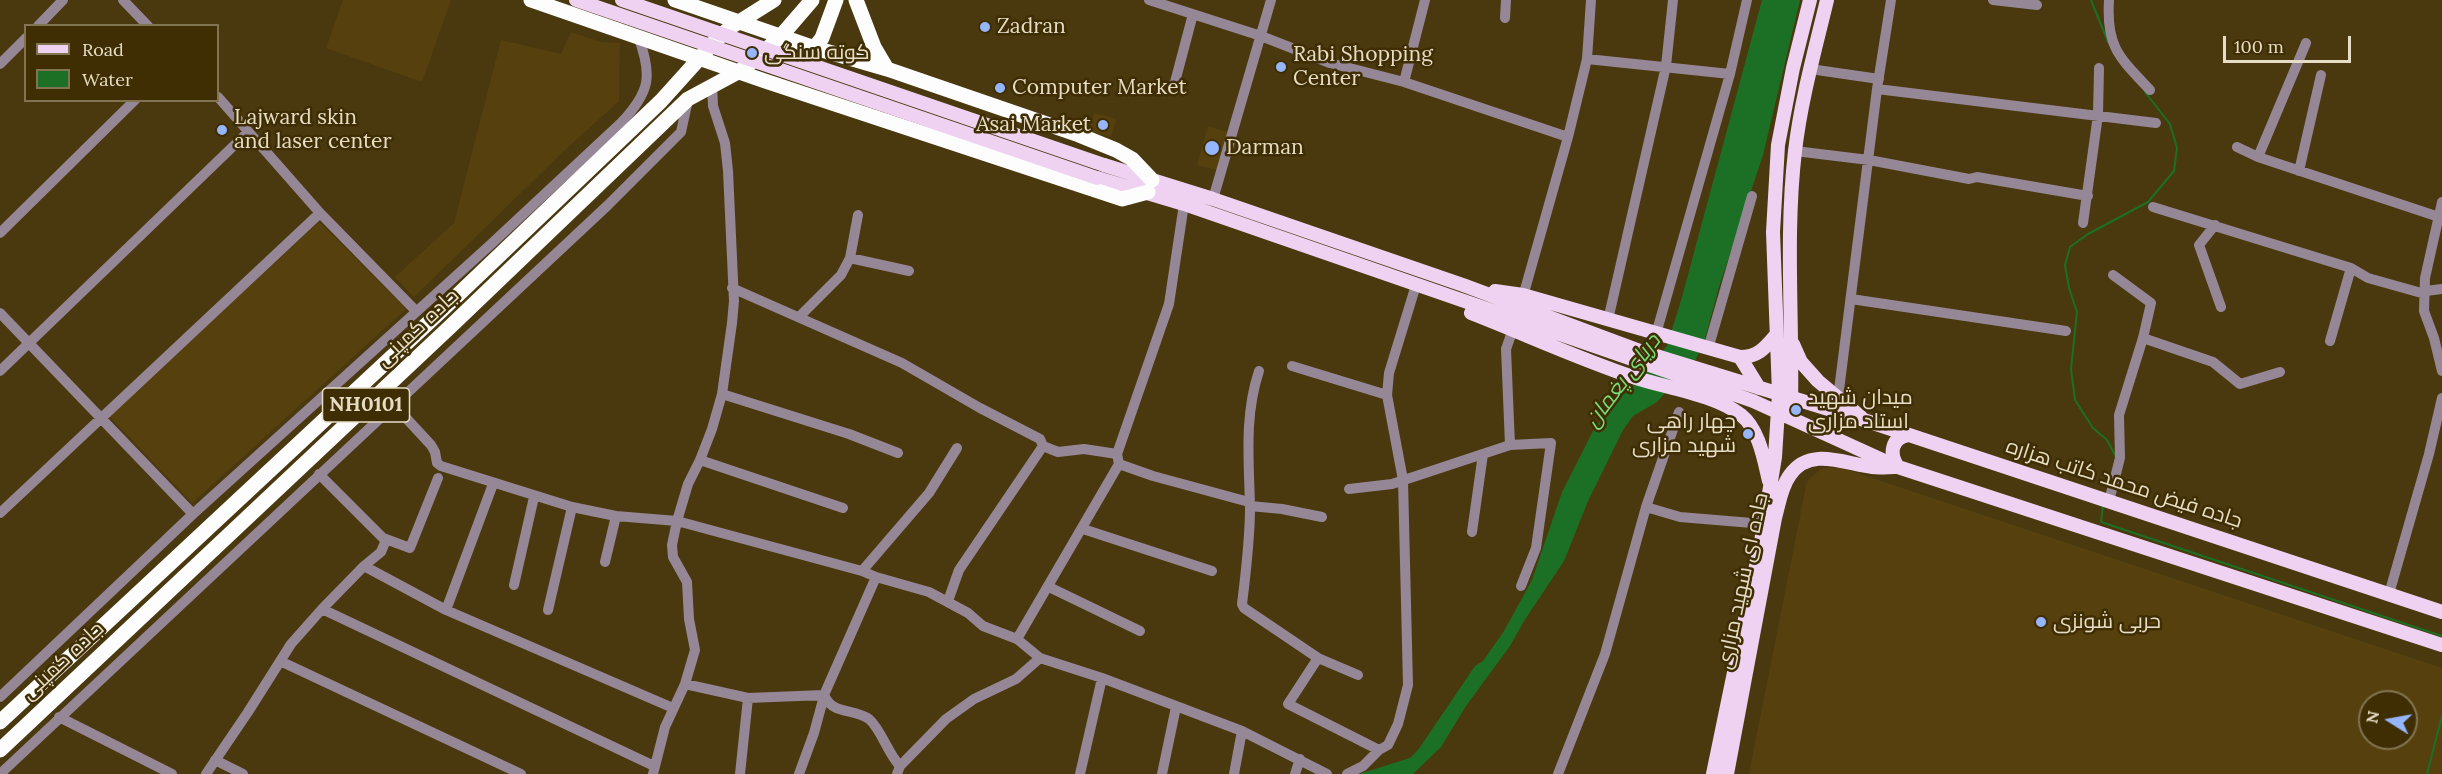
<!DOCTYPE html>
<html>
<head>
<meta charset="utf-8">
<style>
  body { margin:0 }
  #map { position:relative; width:2442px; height:774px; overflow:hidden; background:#4a380f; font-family:Lora,serif }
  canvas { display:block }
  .legend { position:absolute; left:24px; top:24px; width:195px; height:78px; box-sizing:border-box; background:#3f2e03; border:2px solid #827451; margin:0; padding:8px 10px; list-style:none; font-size:18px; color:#e7ddc7 }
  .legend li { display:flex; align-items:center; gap:12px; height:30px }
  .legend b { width:30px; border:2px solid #827451 }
  .north { position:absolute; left:2358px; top:690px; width:60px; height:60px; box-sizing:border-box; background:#3f2e03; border:2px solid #827451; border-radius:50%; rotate:281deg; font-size:16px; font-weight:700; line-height:24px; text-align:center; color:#e7ddc7 }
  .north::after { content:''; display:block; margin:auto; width:21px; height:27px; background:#95b6fd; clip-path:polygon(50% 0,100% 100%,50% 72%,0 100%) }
  .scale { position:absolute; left:2223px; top:36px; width:128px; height:27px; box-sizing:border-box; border:3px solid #e7ddc7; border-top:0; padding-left:8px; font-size:18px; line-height:21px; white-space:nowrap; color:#e7ddc7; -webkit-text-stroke:4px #3f2e03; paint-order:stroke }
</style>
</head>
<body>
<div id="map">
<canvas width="2442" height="774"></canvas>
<ul class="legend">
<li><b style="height:8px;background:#efd2f1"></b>Road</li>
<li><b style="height:16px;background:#1c7025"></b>Water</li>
</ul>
<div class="north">N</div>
<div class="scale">100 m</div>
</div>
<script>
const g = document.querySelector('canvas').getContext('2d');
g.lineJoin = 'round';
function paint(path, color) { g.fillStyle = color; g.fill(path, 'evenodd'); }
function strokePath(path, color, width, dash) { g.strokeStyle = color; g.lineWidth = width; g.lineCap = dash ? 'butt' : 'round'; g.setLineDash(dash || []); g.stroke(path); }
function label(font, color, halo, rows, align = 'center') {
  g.font = font + ' Lora,Cairo,serif'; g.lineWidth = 5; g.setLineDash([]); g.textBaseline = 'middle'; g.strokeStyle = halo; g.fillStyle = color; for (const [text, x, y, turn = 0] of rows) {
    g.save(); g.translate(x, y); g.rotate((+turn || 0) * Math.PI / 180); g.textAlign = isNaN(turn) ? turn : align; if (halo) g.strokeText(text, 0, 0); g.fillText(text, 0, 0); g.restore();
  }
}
const built = new Path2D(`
  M343,0H451L422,82L326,48Z
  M571,32L601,42L620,43L619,101L567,148L414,297L395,277L454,223L501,40L561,54Z
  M1094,113L1116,119L1111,137L1089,131Z
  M1208,126L1227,132L1217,170L1197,165Z
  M319,222L406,309L192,503L109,416Z
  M1822,468H1842L2442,668V774H1749L1807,481ZM2370,702H2406V738H2370Z`);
const water = new Path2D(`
  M1762,0H1800L1763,155L1719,287L1705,339L1696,359L1657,402L1633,416L1623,430L1588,501L1564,561L1524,621L1510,646L1466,706L1441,747L1413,774H1359L1410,758L1418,750L1475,666L1483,661L1504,631L1532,580L1562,492L1593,431L1615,400L1628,391L1667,346L1682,297Z`);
const stream = new Path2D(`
  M2091,0L2108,42
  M2116,457L2107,440L2093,428L2075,400L2071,369L2077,312L2069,288L2065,265L2070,247L2088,234L2148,202L2174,171L2177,148L2170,124L2145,92
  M2103,505L2101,522L2442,636
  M2427,774L2442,716`);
const minor = new Path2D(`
  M123,0L148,26
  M1149,0L1261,36L1330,63L1404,82L1568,137
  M1993,0L2037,5
  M2109,0C2106,47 2119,57 2150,90
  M1505,18L1506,0
  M38,26L63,0
  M1587,59L1730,74
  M0,64L26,38
  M1810,69L1879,79
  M1175,82L1193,14
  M1404,82L1425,0
  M1877,89L2156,123
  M218,97L320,213L415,310
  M2237,147L2258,157L2439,217
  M1795,151L1869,160L1969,179L1977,177L2088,196
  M2258,157L2306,43
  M2299,171L2321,75
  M1213,199L1271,0
  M2442,202L2425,278L2424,311L2434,338L2442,371
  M1184,204L1169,304L1117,454L1119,464L1017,639L1040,658L1102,678L1242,731L1327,774
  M2153,207L2351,268L2368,278L2425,294
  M2083,223L2098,115L2099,68
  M2215,225L2199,245L2221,307
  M0,233L135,100
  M850,258L909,271
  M732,288L902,363L980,408L1040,439L1043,446L1058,452L1084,449L1117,454
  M2426,291L2442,289
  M1851,299L2066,331
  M1522,300L1568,137L1587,59L1591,0
  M0,313L193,514
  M799,317L841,275L850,258L858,215
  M1608,320L1666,66L1673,0
  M1656,334L1730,74L1747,0
  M2143,338L2213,362L2240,384L2280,372
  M2330,341L2351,268
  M1708,349L1752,196
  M1292,366L1387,395
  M0,371L248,132
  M1259,371C1244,416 1249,461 1250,507C1250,540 1246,572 1242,604L1244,608L1318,658L1358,675
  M722,394L849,434L898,453
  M1838,398L1877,89L1891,0
  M394,405L431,445L435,452L437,463L441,466L572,507L616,516L677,521L862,571L876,577L929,592L968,613L983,626L1017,639
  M1510,445L1506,349L1513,329
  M700,460L843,508
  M1119,464L1153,476L1249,502
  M319,474L383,538L410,548L438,478
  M1349,489L1392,484L1510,445L1551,443L1536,548L1521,586
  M2109,501L2120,458L2119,415L2143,338L2151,303L2113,275
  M1250,506L1282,509L1322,517
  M1646,507L1680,517L1764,524
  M0,513L320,213
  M1083,529L1212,571
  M1472,532L1483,454
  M605,562L616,516
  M364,566L381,552L386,540
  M862,571L929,493L957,448
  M514,585L534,497
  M1049,587L1140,631
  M2389,594L2429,454L2442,398
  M948,601L959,570L1043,446
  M322,609L364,566L446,610L673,708
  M446,610L493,484
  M548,610L572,507
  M1318,658L1288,704L1379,750L1388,745L1398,724L1408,685L1403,480L1387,395L1389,373L1416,285
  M280,661L521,774
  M685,684L748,698L824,695L876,577
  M0,697L193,514L489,246L621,123C650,92 653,76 638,36
  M825,697C834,715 854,708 869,719C881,729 888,754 900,766
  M59,717L172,774
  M215,760L243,774
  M0,774L608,205L681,132L688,100
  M206,774L248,712L291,644L322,609L654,766
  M653,774L665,727L685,684L695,650L689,619L687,582L673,557L672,545L677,521L688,484L700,460L712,429L722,394L732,323L734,301L728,171L725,143L713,106L712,84
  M740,774L748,698
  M799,774L814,733L824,696
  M897,774L900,766L946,719L974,699L1016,679L1040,658
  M1080,774L1102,678
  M1162,774L1176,707
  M1234,774L1242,731
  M1295,774L1300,759
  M1347,774L1363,766L1379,750
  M1558,774L1605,654L1646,507L1679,412`);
const major = new Path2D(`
  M1104,165L1213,199L1463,285L1640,351L1864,420L2442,612
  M1097,178L1184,204L1753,401L1898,467L2442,645
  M1495,291L1523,295L1740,357C1758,357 1765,348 1776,335
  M1471,313C1525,334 1579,359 1633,377C1666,388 1714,394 1741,415C1759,429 1764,460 1769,481
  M1793,344L1801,362L1818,381L1861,417
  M1740,357L1759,388
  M1791,407C1793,321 1785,236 1795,151C1801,100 1815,50 1827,0
  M1898,467C1889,454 1891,438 1908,435
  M1713,774L1761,542L1775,457L1779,394L1773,232L1778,145L1793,68L1810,0
  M1727,774L1775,518C1779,504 1781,487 1790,475C1810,446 1845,464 1872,467C1880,468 1888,467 1895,467`);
const highway = new Path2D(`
  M531,0L765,81L1122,199L1148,192
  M675,0L815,48L887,69
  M856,0L874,47L887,69L1079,135L1116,150L1132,159L1152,180
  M809,55L822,38L836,0
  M0,722L441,311L661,101L716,40L731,27L774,0
  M0,750L452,325L688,99L740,71L758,57L781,36L812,0`);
const majorBridge = new Path2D(`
  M576,0L1097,178
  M622,0L1104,165`);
const markers = [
  [985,27,6,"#95b6fd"],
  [752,53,6,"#95b6fd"],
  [1281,67,6,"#95b6fd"],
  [1000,88,6,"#95b6fd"],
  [1103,125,6,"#95b6fd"],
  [222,130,6,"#95b6fd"],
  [1212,148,8,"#95b6fd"],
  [1796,410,6,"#95b6fd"],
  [1748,434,6,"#95b6fd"],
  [2041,622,6,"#95b6fd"]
];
const shields = [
  [366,405,87]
];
const shieldNames = [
  ["NH0101",366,405]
];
const poiNames = [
  ["Zadran",997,27],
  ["کوته سنگی",764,53],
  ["Rabi Shopping",1293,55],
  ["Center",1293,79],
  ["Computer Market",1012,88],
  ["Lajward skin",234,118],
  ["and laser center",234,142],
  ["Asai Market",1091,125,"right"],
  ["Darman",1226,148],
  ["میدان شهید",1808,398],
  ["استاد مزاری",1808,422],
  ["چهار راهی",1736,422,"right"],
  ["شهید مزاری",1736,446,"right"],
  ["حربی شونزی",2053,622]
];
const streetNames = [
  ["جاده کمپنی",418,328,-43],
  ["جاده فیض محمد کاتب هزاره",2124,484,18],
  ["جاده ای شهید مزاری",1743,581,-78],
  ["جاده کمپنی",63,661,-43]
];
const waterNames = [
  ["دریای پغمان",1623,381,-53]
];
paint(built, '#56410e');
paint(water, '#1c7025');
strokePath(stream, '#1c7025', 2);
strokePath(minor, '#958796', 10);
strokePath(major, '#efd2f1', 14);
strokePath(highway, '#fdfdfd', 15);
strokePath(majorBridge, '#efd2f1', 14);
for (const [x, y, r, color] of markers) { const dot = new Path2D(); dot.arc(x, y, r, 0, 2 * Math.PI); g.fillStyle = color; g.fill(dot); strokePath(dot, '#3f2e03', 2); }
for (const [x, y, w] of shields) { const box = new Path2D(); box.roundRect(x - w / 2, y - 17, w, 34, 4.5); g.fillStyle = '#3f2e03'; g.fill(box); strokePath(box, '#e7ddc7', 1.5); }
label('bold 20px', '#e7ddc7', null, shieldNames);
label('21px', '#e7ddc7', '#3f2e03', poiNames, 'left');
label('21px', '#e7ddc7', '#3f2e03', streetNames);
label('italic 22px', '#76dc79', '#3f2e03', waterNames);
</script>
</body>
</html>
